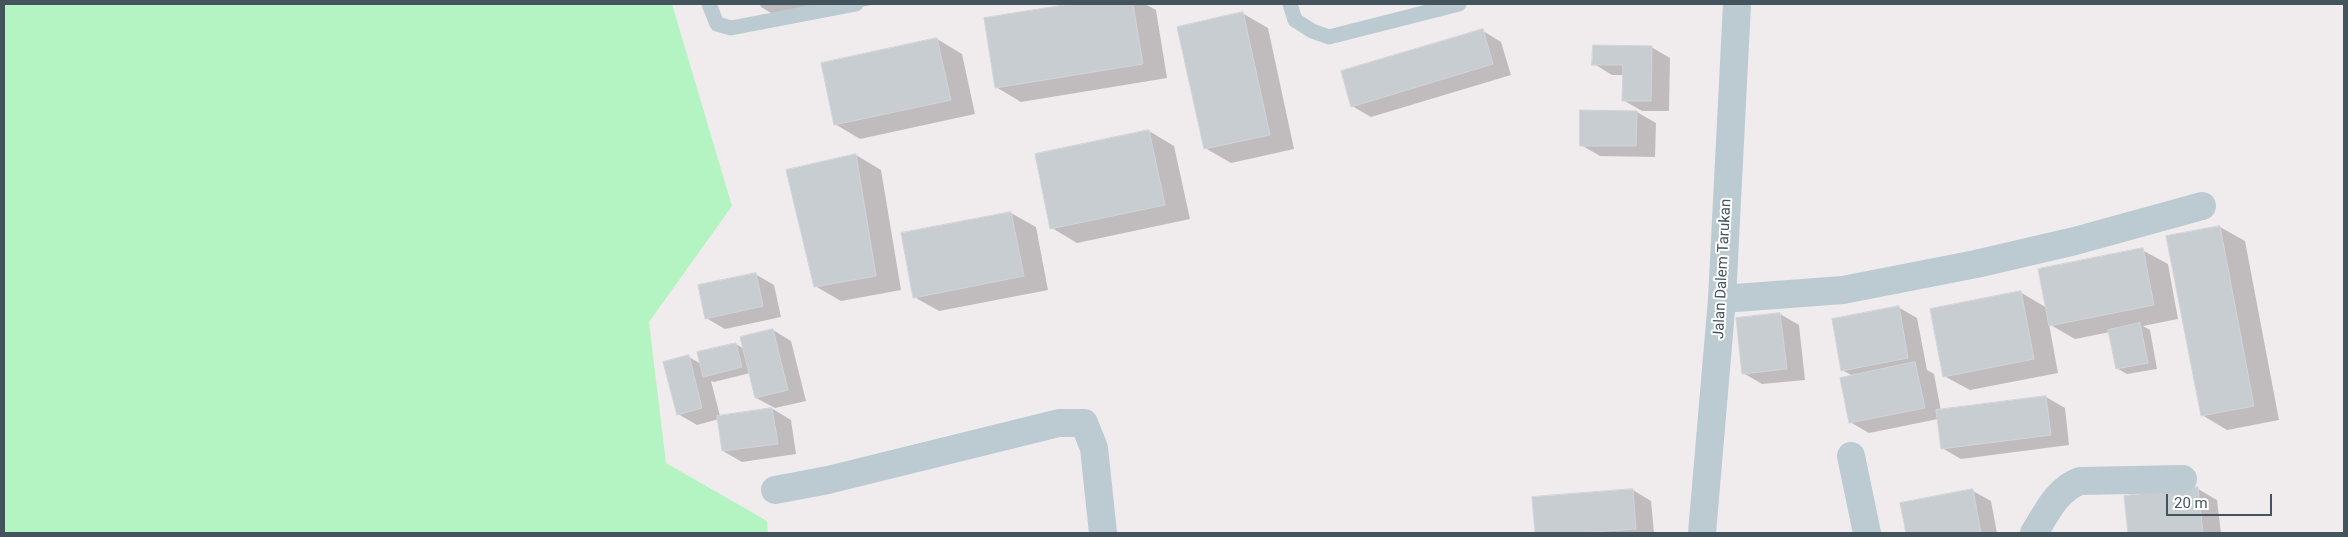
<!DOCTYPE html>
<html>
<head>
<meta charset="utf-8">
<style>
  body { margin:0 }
  #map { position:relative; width:2348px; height:537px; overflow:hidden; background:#f0eced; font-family:Roboto,sans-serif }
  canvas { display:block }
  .frame { position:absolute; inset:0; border:5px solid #43545c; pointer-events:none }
  .scale { position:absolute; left:2166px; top:494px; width:106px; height:22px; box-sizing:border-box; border:2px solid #43545c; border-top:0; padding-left:6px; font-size:15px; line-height:18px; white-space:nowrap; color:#43545c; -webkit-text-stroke:4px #fff; paint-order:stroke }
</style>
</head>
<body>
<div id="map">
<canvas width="2348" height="537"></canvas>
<div class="frame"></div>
<div class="scale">20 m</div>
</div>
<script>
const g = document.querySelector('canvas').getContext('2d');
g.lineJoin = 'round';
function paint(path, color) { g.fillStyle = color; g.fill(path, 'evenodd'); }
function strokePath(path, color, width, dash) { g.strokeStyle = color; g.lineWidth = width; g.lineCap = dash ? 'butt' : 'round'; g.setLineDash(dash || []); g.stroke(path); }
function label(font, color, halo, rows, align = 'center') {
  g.font = font + ' Roboto,sans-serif'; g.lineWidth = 4; g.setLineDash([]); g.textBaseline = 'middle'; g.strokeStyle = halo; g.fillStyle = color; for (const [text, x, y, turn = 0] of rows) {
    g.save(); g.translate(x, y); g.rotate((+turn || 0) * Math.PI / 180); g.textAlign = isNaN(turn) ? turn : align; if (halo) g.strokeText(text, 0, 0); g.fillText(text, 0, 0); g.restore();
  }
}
const green = new Path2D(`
  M4,4H672L732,206L649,322L666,463L767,521L768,533H4Z`);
const shadow = new Path2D(`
  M760,4H876L786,22L761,7Z
  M1079,4H1145L1156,10L1167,78L1021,102L996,87L986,19Z
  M1242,13L1268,28L1294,149L1231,163L1205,148Z
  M1483,31L1501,42L1511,75L1371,117L1352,106Z
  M937,39L962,54L975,114L860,139L835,124Z
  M1651,47L1670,58L1669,111H1642L1623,100L1624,75H1612L1594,64Z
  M1637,112L1656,123L1655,157L1600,156L1581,145Z
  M1149,131L1174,146L1190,219L1077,243L1052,228Z
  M856,155L881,170L901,290L841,301L815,286Z
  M1011,213L1036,227L1048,290L939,311L914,297Z
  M2220,227L2245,241L2279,420L2227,430L2202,415Z
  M2142,250L2168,264L2178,319L2143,326L2150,330L2157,369L2127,374L2118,369L2110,332L2075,339L2049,324L2058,373L1970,390L1944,376L2020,292L2047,308Z
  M755,274L774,285L781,317L725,329L706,318Z
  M1898,307L1917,318L1927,370L1934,374L1941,411L2046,397L2065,408L2069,445L1961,459L1942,448L1938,419L1869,433L1850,422L1853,376L1842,370Z
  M1780,314L1799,325L1805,380L1762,384L1743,373Z
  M773,330L791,341L806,401L775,408L756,398L750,373L714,382L711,381L720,416L773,409L791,420L796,454L742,462L723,451L719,419L697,425L678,414L689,357L701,364L736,344L744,349Z
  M2198,489L2217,500L2221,533H2129L2125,497Z
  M1633,490L1651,501L1654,533H1536L1534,498Z
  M1973,491L1991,501L1997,533H1907L1902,504Z`);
const building = new Path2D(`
  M1071,4H1133L1143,64L995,88L984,18Z
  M1243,12L1270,135L1204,149L1177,27Z
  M1483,29L1493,64L1351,107L1341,71Z
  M937,38L951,100L834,125L821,63Z
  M1593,45L1652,46L1651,101H1622L1623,65H1592Z
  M1580,110L1637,111L1636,146H1580Z
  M1149,130L1165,205L1050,229L1035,154Z
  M856,154L876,276L814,287L786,170Z
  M1011,212L1024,276L913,298L901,233Z
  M2220,226L2254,406L2201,416L2166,236Z
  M2143,248L2154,305L2049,326L2038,269Z
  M756,273L763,306L705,319L698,285Z
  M2021,291L2034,359L1943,377L1930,309Z
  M1899,306L1908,358L1841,371L1832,319Z
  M1780,313L1787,369L1742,374L1736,318Z
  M2140,323L2148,363L2116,369L2108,330Z
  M773,329L788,390L755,398L740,337Z
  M736,343L742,367L703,377L697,352Z
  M689,355L702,408L677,415L663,362Z
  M1915,362L1925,408L1849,423L1840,378Z
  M2046,396L2051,435L1941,449L1936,410Z
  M772,408L778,444L722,451L717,416Z
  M2198,487L2203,533H2128L2124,496Z
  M1633,489L1636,529L1577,533H1535L1532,497Z
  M1973,489L1981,533H1906L1900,503Z`);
const lane = new Path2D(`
  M709,4L717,24L731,28L856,4
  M1290,4L1295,20L1312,31L1329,37L1459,4`);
const street = new Path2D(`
  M1722,299L1843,290L1976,264L2075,241L2202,206
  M1851,456L1867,533
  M775,490L828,480L1059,423H1084L1094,448L1103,533
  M1702,533L1722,299L1737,4
  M2034,533C2046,514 2057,489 2080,481L2183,479`);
const streetNames = [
  ["Jalan Dalem Tarukan",1723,269,-87]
];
paint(green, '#b4f4c3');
paint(shadow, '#0003');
paint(building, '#c8cdd2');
strokePath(building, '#d0d4d9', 1);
strokePath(lane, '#bbcbd1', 15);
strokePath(street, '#bbcbd1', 28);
label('15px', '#43545c', '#fff', streetNames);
</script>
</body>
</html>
